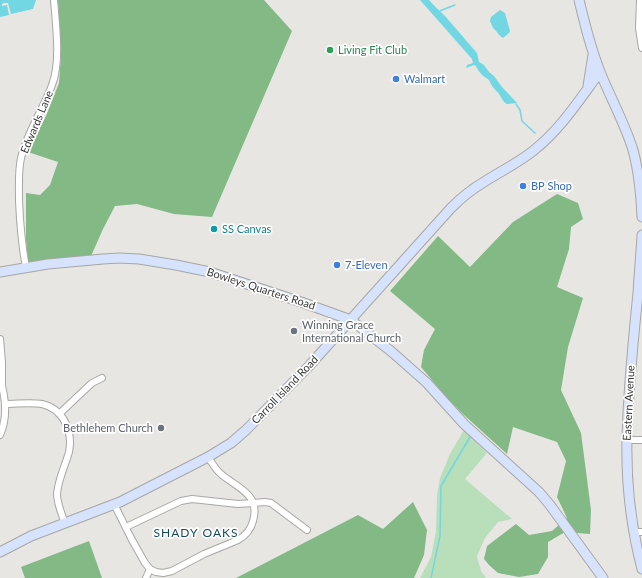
<!DOCTYPE html>
<html>
<head>
<meta charset="utf-8">
<style>
  body { margin:0 }
  canvas { display:block; background:#e7e6e3 }
</style>
</head>
<body>
<canvas width="642" height="578"></canvas>
<script>
const g = document.querySelector('canvas').getContext('2d');
g.lineJoin = 'round';
function paint(path, color) { g.fillStyle = color; g.fill(path, 'evenodd'); }
function strokePath(path, color, width, dash) { g.strokeStyle = color; g.lineWidth = width; g.lineCap = dash ? 'butt' : 'round'; g.setLineDash(dash || []); g.stroke(path); }
function label(font, color, halo, rows, align = 'center') {
  g.font = font + ' Lato,sans-serif'; g.lineWidth = 3.5; g.setLineDash([]); g.textBaseline = 'middle'; g.strokeStyle = halo; g.fillStyle = color; for (const [text, x, y, turn = 0] of rows) {
    g.save(); g.translate(x, y); g.rotate((+turn || 0) * Math.PI / 180); g.textAlign = isNaN(turn) ? turn : align; if (halo) g.strokeText(text, 0, 0); g.fillText(text, 0, 0); g.restore();
  }
}
const green = new Path2D(`
  M464,430L487,453L465,479L512,519L498,522L485,538L477,556L481,571L486,578H420L431,557L436,531L437,496L440,478L450,454Z`);
const forest = new Path2D(`
  M58,0H264L292,31L212,217L174,214L137,204L115,206L103,229L91,256L28,262L26,239V193L40,195L50,185L58,162L28,152L46,116L59,83L61,56Z
  M557,194L578,203L583,219L571,227L569,249L557,287L583,298L568,347L561,390L581,433L591,510L590,534L565,532L548,542V557L538,574L519,577L498,573L489,565L484,559L487,546L516,524L529,535L552,531L567,518L557,497L566,461L557,442L513,427L507,454L464,415L447,398L421,367L424,350L435,329L390,291L438,236L470,267L513,222Z
  M413,502L427,530L424,555L414,578H236L358,515L383,529Z
  M89,541L102,578H25L21,567Z`);
const water = new Path2D(`
  M0,0H36L33,9L11,14L8,3H5L4,2V3L2,4V6L7,5L9,15L0,17Z
  M420,0H429C434,6 440,11 445,16L477,53L479,62L484,65L489,72L494,76L502,87L517,103L507,104L504,102L499,94L492,86L489,80L482,75L478,70L476,66L474,65L466,68L467,65L473,63L472,59Z
  M500,10L505,13L510,31L509,33L503,38C499,36 497,31 493,28L490,21L491,17Z`);
const stream = new Path2D(`
  M440,11L447,8L455,5
  M516,104L520,110L522,121L535,133
  M431,578L440,536L441,486L470,437L468,433`);
const street = new Path2D(`
  M640,0L639,28L642,48
  M26,268C22,246 20,224 19,201C19,187 18,172 21,158C27,132 43,110 52,85C61,62 56,25 54,0
  M0,339L2,362V384
  M0,379C6,398 8,417 0,435
  M5,404C17,404 31,402 42,404C64,409 73,432 69,452C65,466 58,480 57,494C57,504 62,514 65,524
  M59,414L92,383L102,378
  M627,440H642
  M114,504L131,538L145,563L150,569L156,572L163,573L172,571L204,554L238,540C245,536 251,529 253,521C261,494 237,488 221,474C216,470 212,463 208,457
  M126,527L181,501L192,499L238,504L253,503L265,502L271,503L307,530
  M634,532H642
  M146,578L150,569`);
const secondary = new Path2D(`
  M579,0C585,25 591,50 601,74C611,99 625,124 633,150C639,172 641,195 642,217
  M588,86L593,55
  M642,235C641,254 639,274 638,293C633,342 628,390 627,439C626,483 631,527 642,569
  M0,272L48,264L103,259L119,258L139,259L176,265L210,272L301,302L351,320L392,352L427,383L464,424L539,492L550,505L603,578
  M0,552L31,536L120,502L208,457L231,443L246,430L309,366L451,208C461,198 472,189 484,182C501,171 518,163 533,151C561,129 579,100 600,72`);
const markers = [
  [330,50,4,"#2e9e5b"],
  [396,79,4,"#3f7fe0"],
  [523,186,4,"#3f7fe0"],
  [214,229,4,"#0f9aa8"],
  [337,265,4,"#3f7fe0"],
  [294,331,4,"#6b7280"],
  [161,428,4,"#6b7280"]
];
const leisureNames = [
  ["Living Fit Club",338,50]
];
const shopNames = [
  ["Walmart",404,79],
  ["BP Shop",531,186],
  ["7-Eleven",345,265]
];
const streetNames = [
  ["Edwards Lane",37,122,-67],
  ["Bowleys Quarters Road",261,289,18],
  ["Carroll Island Road",285,390,-46],
  ["Eastern Avenue",629,403,-87]
];
const cultureNames = [
  ["SS Canvas",222,229]
];
const worshipNames = [
  ["Winning Grace",302,325],
  ["International Church",302,338],
  ["Bethlehem Church",153,428,"right"]
];
const neighbourhoodNames = [
  ["SHADY OAKS",196,533]
];
paint(green, '#b8dfb9');
paint(forest, '#82b984');
paint(water, '#72d6e3');
strokePath(stream, '#72d6e3', 1.5);
strokePath(street, '#a7a7a4', 8);
strokePath(secondary, '#a7a7a4', 11);
strokePath(street, '#fff', 6);
strokePath(secondary, '#d7e3fd', 9);
for (const [x, y, r, color] of markers) { const dot = new Path2D(); dot.arc(x, y, r, 0, 2 * Math.PI); g.fillStyle = color; g.fill(dot); strokePath(dot, '#fff', 1.5); }
label('11px', '#27864d', '#fff', leisureNames, 'left');
label('11px', '#366cbe', '#fff', shopNames, 'left');
label('11px', '#393837', '#fff', streetNames);
label('11px', '#0d838f', '#fff', cultureNames, 'left');
label('11px', '#5b616d', '#fff', worshipNames, 'left');
g.letterSpacing = '1px';
label('12px', '#154c5a', '#fff', neighbourhoodNames);
g.letterSpacing = '0px';
</script>
</body>
</html>
